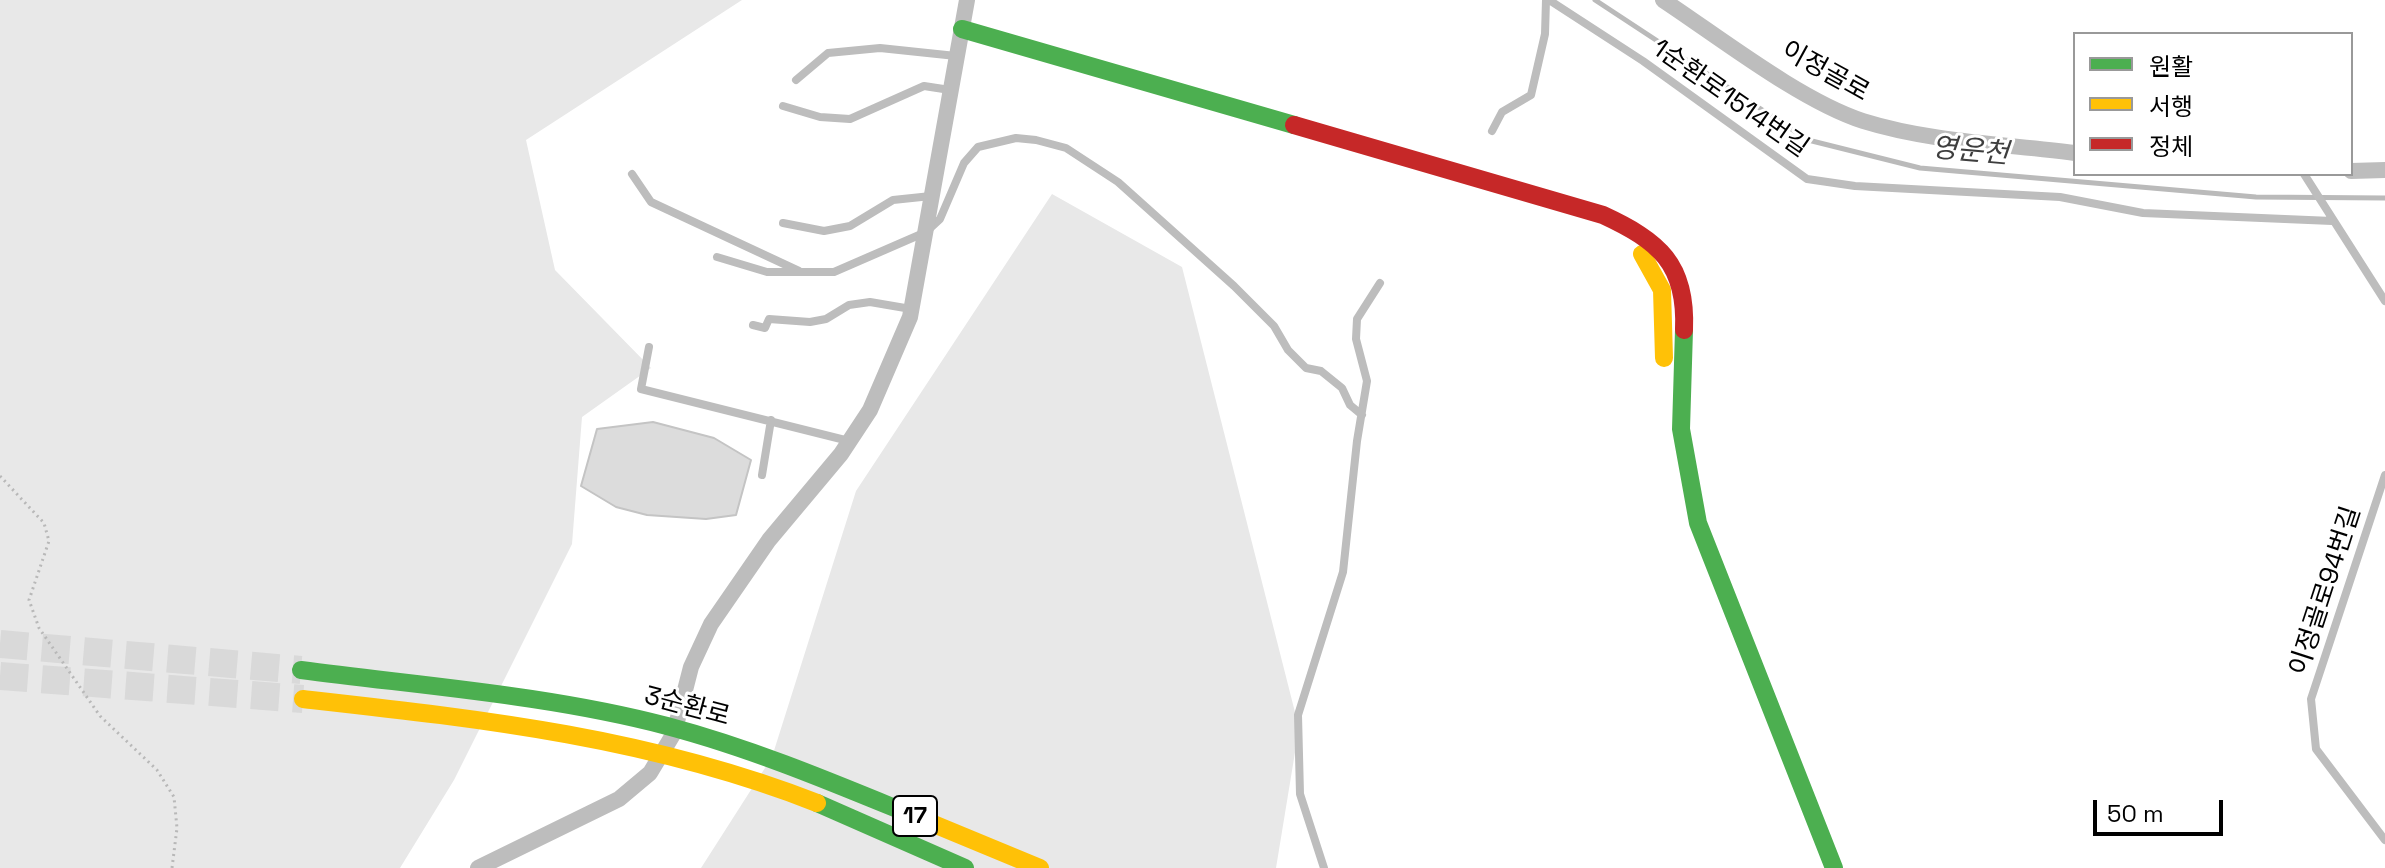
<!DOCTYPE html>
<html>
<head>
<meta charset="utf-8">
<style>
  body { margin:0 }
  #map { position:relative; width:2385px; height:868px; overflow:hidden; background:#fff; font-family:"Space Grotesk","Noto Sans KR",sans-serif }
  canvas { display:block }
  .legend { position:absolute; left:2073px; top:32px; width:280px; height:144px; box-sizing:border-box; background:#fff; border:2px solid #999; margin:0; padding:10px 14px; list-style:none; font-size:24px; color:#000 }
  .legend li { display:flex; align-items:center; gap:16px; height:40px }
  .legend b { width:40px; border:2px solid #999 }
  .scale { position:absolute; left:2093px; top:800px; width:130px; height:36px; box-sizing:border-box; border:4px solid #000; border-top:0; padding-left:10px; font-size:24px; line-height:28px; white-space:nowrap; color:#000; -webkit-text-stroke:6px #fff; paint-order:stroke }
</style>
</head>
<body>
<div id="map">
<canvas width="2385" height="868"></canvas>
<ul class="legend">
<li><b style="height:10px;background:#4caf50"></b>원활</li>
<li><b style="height:10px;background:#ffc107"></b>서행</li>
<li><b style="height:10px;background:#c62828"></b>정체</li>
</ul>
<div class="scale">50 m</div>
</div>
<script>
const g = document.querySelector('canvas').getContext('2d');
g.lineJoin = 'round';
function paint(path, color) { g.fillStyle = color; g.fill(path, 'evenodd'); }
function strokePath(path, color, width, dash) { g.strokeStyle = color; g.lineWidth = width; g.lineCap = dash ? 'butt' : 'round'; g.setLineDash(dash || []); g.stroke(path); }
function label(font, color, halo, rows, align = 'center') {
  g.font = font + ' "Space Grotesk","Noto Sans KR",sans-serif'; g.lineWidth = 6; g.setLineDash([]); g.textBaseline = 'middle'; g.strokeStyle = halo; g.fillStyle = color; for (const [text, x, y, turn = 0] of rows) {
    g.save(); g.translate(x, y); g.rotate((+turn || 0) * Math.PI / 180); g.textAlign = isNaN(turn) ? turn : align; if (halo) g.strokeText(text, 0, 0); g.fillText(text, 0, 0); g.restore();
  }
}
const green = new Path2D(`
  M0,0H742L526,140L555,270L651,368L582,417L572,544L454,780L400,868H0Z
  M1052,194L1182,267L1299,728L1276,868H701L772,757L856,491Z`);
const stream = new Path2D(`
  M1595,0L1808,140L1920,168L2256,197L2385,198`);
const building = new Path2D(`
  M653,422L714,438L751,460L736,515L706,519L647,515L616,507L581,486L597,429Z`);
const highwayTunnel = new Path2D(`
  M0,644L301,670
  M0,676L303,699`);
const path = new Path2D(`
  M0,476L44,523L49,541L29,600L39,628L100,716L157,770L174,797L177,828L172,868`);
const lane = new Path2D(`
  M1549,0L1643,61L1807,179L1855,186L2060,197L2143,213L2332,221
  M796,80L828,53L880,48L956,56
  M783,106L820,117L850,119L924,86L950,90
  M1492,131L1502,112L1531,95L1545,34L1546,0
  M632,174L651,202L799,271
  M2304,174L2385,301
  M783,223L824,231L850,226L893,200L931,196
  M717,257L767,272H834L926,232L940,219L964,163L978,147L1016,138L1036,140L1066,148L1118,182L1234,286L1274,326L1288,350L1306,368L1321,371L1342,388L1350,405L1362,415
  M753,325L765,328L769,319L810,322L826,319L849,305L870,302L911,309
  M649,347L641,389L849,441
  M762,475L771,420
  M2385,475L2311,699L2316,749L2385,840
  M1324,868L1300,794L1298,715L1343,572L1357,441L1367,381L1356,339L1357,319L1380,283`);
const street = new Path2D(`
  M1663,0C1719,37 1801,101 1863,121C1930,142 2005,144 2075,153
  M2351,171L2385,170
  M478,868L619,799L650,773L674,733L691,667L711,624L769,540L841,454L870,410L910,317L967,0`);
const fast = new Path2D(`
  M962,29L1294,125
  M1684,330L1681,429L1698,523L1834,868
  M301,670C422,686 549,695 667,726C750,748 829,781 907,813
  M817,803L965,868`);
const slow = new Path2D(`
  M1642,254L1662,290L1664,358
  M303,699C481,719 648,737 817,803
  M907,813L1040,868`);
const jam = new Path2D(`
  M1294,125L1603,215C1659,241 1687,264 1684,330`);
const shields = [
  [915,816,44]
];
const shieldNames = [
  ["17",915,816]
];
const streetNames = [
  ["이정골로",1825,72,29],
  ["1순환로1514번길",1730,99,35],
  ["이정골로94번길",2326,591,-72],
  ["3순환로",687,707,15]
];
const waterNames = [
  ["영운천",1970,152,5]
];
paint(green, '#e8e8e8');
strokePath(stream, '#bababa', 5);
paint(building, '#dcdcdc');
strokePath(building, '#c4c4c4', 2);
strokePath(highwayTunnel, '#d9d9d9', 28, [28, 14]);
strokePath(path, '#b8b8b8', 3, [2, 4]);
strokePath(lane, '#bdbdbd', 8);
strokePath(street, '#bdbdbd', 16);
strokePath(fast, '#4caf50', 18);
strokePath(slow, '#ffc107', 18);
strokePath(jam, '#c62828', 18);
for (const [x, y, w] of shields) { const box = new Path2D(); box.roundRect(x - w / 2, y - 20, w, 40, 6); g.fillStyle = '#fff'; g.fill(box); strokePath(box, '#000', 2); }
label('bold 24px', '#000', null, shieldNames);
label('26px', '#000', '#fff', streetNames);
label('italic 28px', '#3e3e3e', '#fff', waterNames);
</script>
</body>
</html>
